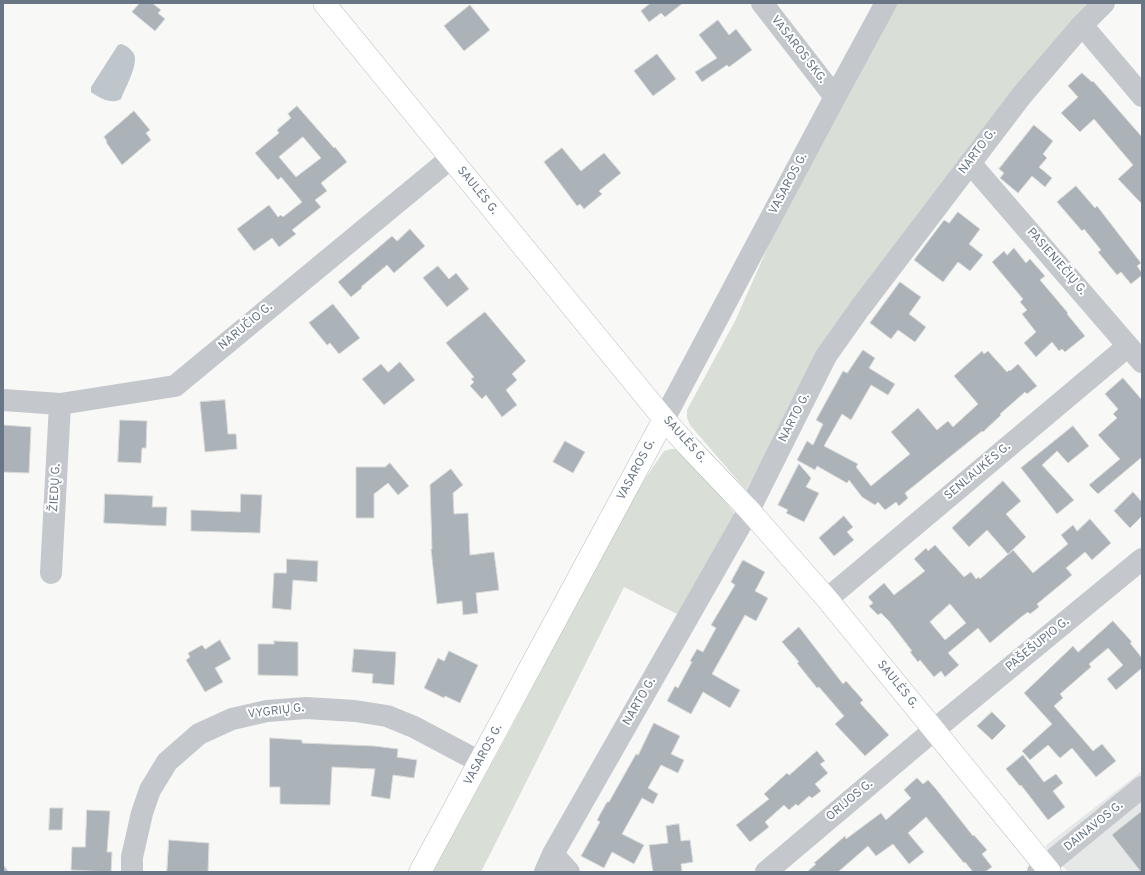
<!DOCTYPE html>
<html>
<head>
<meta charset="utf-8">
<style>
  body { margin:0 }
  #map { position:relative; width:1145px; height:875px; overflow:hidden; background:#f8f8f6; font-family:Overpass,sans-serif }
  canvas { display:block }
  .frame { position:absolute; inset:0; border:4px solid #697686; pointer-events:none }
</style>
</head>
<body>
<div id="map">
<canvas width="1145" height="875"></canvas>
<div class="frame"></div>
</div>
<script>
const g = document.querySelector('canvas').getContext('2d');
g.lineJoin = 'round';
function paint(path, color) { g.fillStyle = color; g.fill(path, 'evenodd'); }
function strokePath(path, color, width, dash) { g.strokeStyle = color; g.lineWidth = width; g.lineCap = dash ? 'butt' : 'round'; g.setLineDash(dash || []); g.stroke(path); }
function label(font, color, halo, rows, align = 'center') {
  g.font = font + ' Overpass,sans-serif'; g.lineWidth = 4; g.setLineDash([]); g.textBaseline = 'middle'; g.strokeStyle = halo; g.fillStyle = color; for (const [text, x, y, turn = 0] of rows) {
    g.save(); g.translate(x, y); g.rotate((+turn || 0) * Math.PI / 180); g.textAlign = isNaN(turn) ? turn : align; if (halo) g.strokeText(text, 0, 0); g.fillText(text, 0, 0); g.restore();
  }
}
const built = new Path2D(`
  M1142,771V872H1068L1045,846Z`);
const green = new Path2D(`
  M897,3H1099L791,406L746,490L690,425L687,418V410L736,319L782,215Z
  M672,449H679L686,454L736,515L681,616L624,587L481,872H432L509,732L631,499L664,451Z`);
const water = new Path2D(`
  M121,44C127,45 136,53 135,59C135,71 125,88 121,99C112,105 99,98 91,92V87L118,45Z`);
const stream = new Path2D(`
  M3,868L6,872`);
const building = new Path2D(`
  M140,3H152L161,10L158,13L165,19L155,31L132,12Z
  M651,3H683L665,17L661,13L649,22L641,11Z
  M470,5L490,30L464,51L444,26Z
  M718,20L729,35L736,29L752,50L729,67L727,65L702,82L695,72L717,58L699,35Z
  M657,54L676,79L653,96L634,71Z
  M1082,73L1092,82L1093,81L1142,137V204L1118,179L1133,165L1094,119L1080,132L1061,113L1078,97L1068,86Z
  M297,106L334,148L335,147L347,162L321,183L327,191L315,200L321,207L292,230L296,234L279,247L272,238L254,251L237,229L269,205L278,217L281,215L283,217L302,202L281,177L278,180L255,153L279,133L277,130L291,118L288,114ZM303,137L321,158L296,177L279,157Z
  M134,111L150,130L146,133L151,140L122,165L106,142L107,141L104,137Z
  M1034,125L1053,141L1043,154L1047,158L1039,167L1052,178L1045,187L1032,176L1018,193L1000,178L1004,173L999,169Z
  M562,148L581,171L604,153L621,173L599,191L602,194L584,209L580,204L577,206L544,162Z
  M1076,186L1095,208L1097,206L1141,263L1137,266L1142,273V275L1131,284L1121,272L1117,275L1098,252L1101,250L1084,229L1082,231L1057,202Z
  M958,212L980,229L969,244L983,255L970,271L958,262L943,282L914,260L944,220L949,223Z
  M410,229L425,246L394,273L387,265L361,287L362,288L351,297L338,282L392,236L397,241Z
  M1014,248L1026,263L1030,259L1045,276L1040,280L1068,313L1067,314L1085,336L1065,352L1062,349L1059,351L1052,342L1036,357L1024,343L1036,332L1022,314L1027,310L1020,302L1023,299L992,262L1004,251L1007,255Z
  M438,266L449,279L456,273L469,289L447,307L423,278Z
  M900,282L921,297L909,314L926,327L915,342L898,330L891,339L870,323Z
  M333,304L360,338L339,354L330,343L327,345L309,323Z
  M485,312L526,361L512,374L517,380L506,390L517,405L502,417L486,395L482,399L470,386L474,382L471,379L474,377L446,343Z
  M863,350L875,358L869,368L895,384L888,395L871,385L851,420L842,414L824,446L858,464L856,467L871,486L910,454L891,432L918,408L937,430L948,421L953,427L978,404L954,376L982,351L984,354L988,351L1007,372L1009,370L1010,371L1018,364L1037,386L1027,394L1025,392L1000,414L1001,415L983,432L982,431L905,493L908,498L899,506L896,502L885,510L878,502L875,505L862,497L849,480L847,483L817,466L815,470L797,460L807,441L813,445L823,424L816,420L843,371L847,373Z
  M400,362L415,380L384,405L362,379L381,364L388,372Z
  M1123,378L1142,400V457L1098,494L1089,485L1120,459L1098,435L1117,418L1113,414L1118,409L1105,394Z
  M225,400L228,434H236L237,449L205,452L200,402Z
  M120,420L147,421L146,448H142L141,463L118,462Z
  M3,425L31,427L29,473L3,472Z
  M1073,426L1089,446L1068,463L1057,451L1042,465L1074,500L1057,514L1021,468Z
  M565,441L585,452L573,473L553,462Z
  M390,463L409,486L398,495L388,483L374,494V518H356V467H385Z
  M799,464L811,478L806,487L819,493L804,522L786,513L788,510L778,505Z
  M451,469L463,485L453,493L454,514L468,513L470,555L494,552L499,590L476,593L478,613L463,615L462,601L437,604L431,549H432L430,485Z
  M1003,481L1021,501L1006,514L1026,537L1008,554L987,530L969,547L952,528Z
  M1133,492L1142,502V516L1130,528L1114,511Z
  M105,494L153,496L152,507H167L166,526L104,523Z
  M241,494L262,495L260,533L191,531V510L240,512Z
  M844,516L853,527L847,532L854,540L834,556L819,538Z
  M1090,519L1111,543L1092,560L1085,552L1066,568L1072,575L1037,604L1039,607L1030,614L1028,612L1021,617L990,643L978,628L948,653L959,665L945,677L941,671L934,677L920,660L918,662L910,652L912,651L889,621L881,613L878,615L869,606L873,603L868,597L884,583L894,595L925,571L914,559L926,548L928,551L935,545L964,577L971,572L976,579L979,577L980,579L1013,550L1033,573L1068,544L1061,535L1073,525L1077,531ZM950,604L966,623L945,640L930,622Z
  M287,559L318,561L317,582L293,580L291,610L272,608L274,573H286Z
  M743,560L765,572L755,591L768,598L756,621L745,615L712,674L740,690L730,708L703,692L691,714L667,701L675,686L678,688L692,662L690,661L697,649L703,652L716,628L711,625L735,585L731,582Z
  M1113,621L1132,642L1130,643L1142,658V668L1116,690L1107,679L1123,665L1108,648L1089,664L1091,667L1060,694L1063,698L1054,706L1093,751L1102,744L1116,761L1096,777L1072,748L1060,758L1048,745L1030,760L1022,751L1052,724L1024,693L1073,646L1078,652Z
  M799,627L843,684L846,681L863,700L860,703L889,735L865,756L835,724L844,716L819,687L817,688L797,663L799,662L782,642Z
  M220,640L231,659L215,668L223,682L205,692L186,660L190,657L188,653L202,645L205,649Z
  M274,641L298,642V676L258,675V644H274Z
  M354,649L396,652L394,685L372,683L373,674L352,672Z
  M449,651L478,665L460,703L445,696L444,698L424,688L438,658L444,661Z
  M992,712L1006,726L992,740L977,726Z
  M654,723L680,736L671,754L684,760L678,773L661,765L648,788L658,794L653,804L642,798L622,834L644,845L634,864L612,852L604,868L581,856L600,822L597,820L607,802H609L636,754L638,755Z
  M270,738L302,740V743L374,746L398,749L397,757L417,760L414,778L393,775L390,799L371,796L375,769L332,767L330,805L280,804V787H270Z
  M817,751L825,761L820,764L828,773L815,784L821,791L812,798L809,796L798,806L796,804L789,810L784,805L765,822L769,827L750,842L736,825L769,799L764,794L787,773L789,775Z
  M1023,755L1044,782L1056,774L1063,783L1053,791L1065,807L1048,820L1021,785L1020,786L1006,769Z
  M917,778L923,784L928,780L936,789L973,836L974,835L987,850L982,854L992,867L985,872H973L965,862L964,863L926,817L908,833L924,852L909,864L893,844L876,856L868,846L838,872H807L816,864L814,863L845,836L846,839L881,813L886,820L911,798L904,790Z
  M50,808H63L62,830H49Z
  M87,810L110,811L107,852H112L111,872L71,870L72,847H85Z
  M1142,811V872H1141L1112,835Z
  M679,824L681,841L690,840L693,862L681,864L682,872H653L649,845L668,843L666,826Z
  M169,840L209,843L208,872H167Z`);
const minor = new Path2D(`
  M762,3L835,97
  M1082,25L1142,96
  M970,163L1142,362
  M3,400L60,404L175,386L451,158
  M664,419L835,97L886,3
  M51,573L60,404
  M827,599L1128,346
  M553,854L569,872
  M132,872V857L142,813L150,790L167,762L199,734L232,719L267,711L306,708L355,711L387,716L414,727L480,762
  M545,872L553,854L749,510L826,356L860,308L1022,95L1082,25L1104,3
  M766,872L934,730L1142,559
  M1038,872L1142,787`);
const major = new Path2D(`
  M324,3L664,419L687,445L749,510L827,599L1050,872
  M420,872L664,419`);
const streetNames = [
  ["VASAROS SKG.",798,50,52],
  ["NARTO G.",978,152,-53],
  ["VASAROS G.",789,184,-62],
  ["SAULĖS G.",477,191,51],
  ["PASIENIEČIŲ G.",1056,262,49],
  ["NARUČIO G.",246,327,-40],
  ["NARTO G.",795,418,-63],
  ["SAULĖS G.",684,440,48],
  ["VASAROS G.",637,470,-62],
  ["SENLAUKĖS G.",978,472,-40],
  ["ŽIEDŲ G.",56,488,-87],
  ["PAŠEŠUPIO G.",1038,645,-39],
  ["SAULĖS G.",897,685,51],
  ["NARTO G.",640,702,-60],
  ["VYGRIŲ G.",276,712,-7],
  ["VASAROS G.",484,755,-62],
  ["ORIJOS G.",850,801,-40],
  ["DAINAVOS G.",1094,827,-39]
];
paint(built, '#e6e7e7');
paint(green, '#d9dfd7');
paint(water, '#bec6cc');
strokePath(stream, '#bec6cc', 4.5);
paint(building, '#abb2b8');
strokePath(building, '#dadad8', 1);
strokePath(major, '#b7bbbf', 23);
strokePath(minor, '#c4c7cb', 22);
strokePath(major, '#fff', 22);
label('12px', '#697686', '#fff', streetNames);
</script>
</body>
</html>
